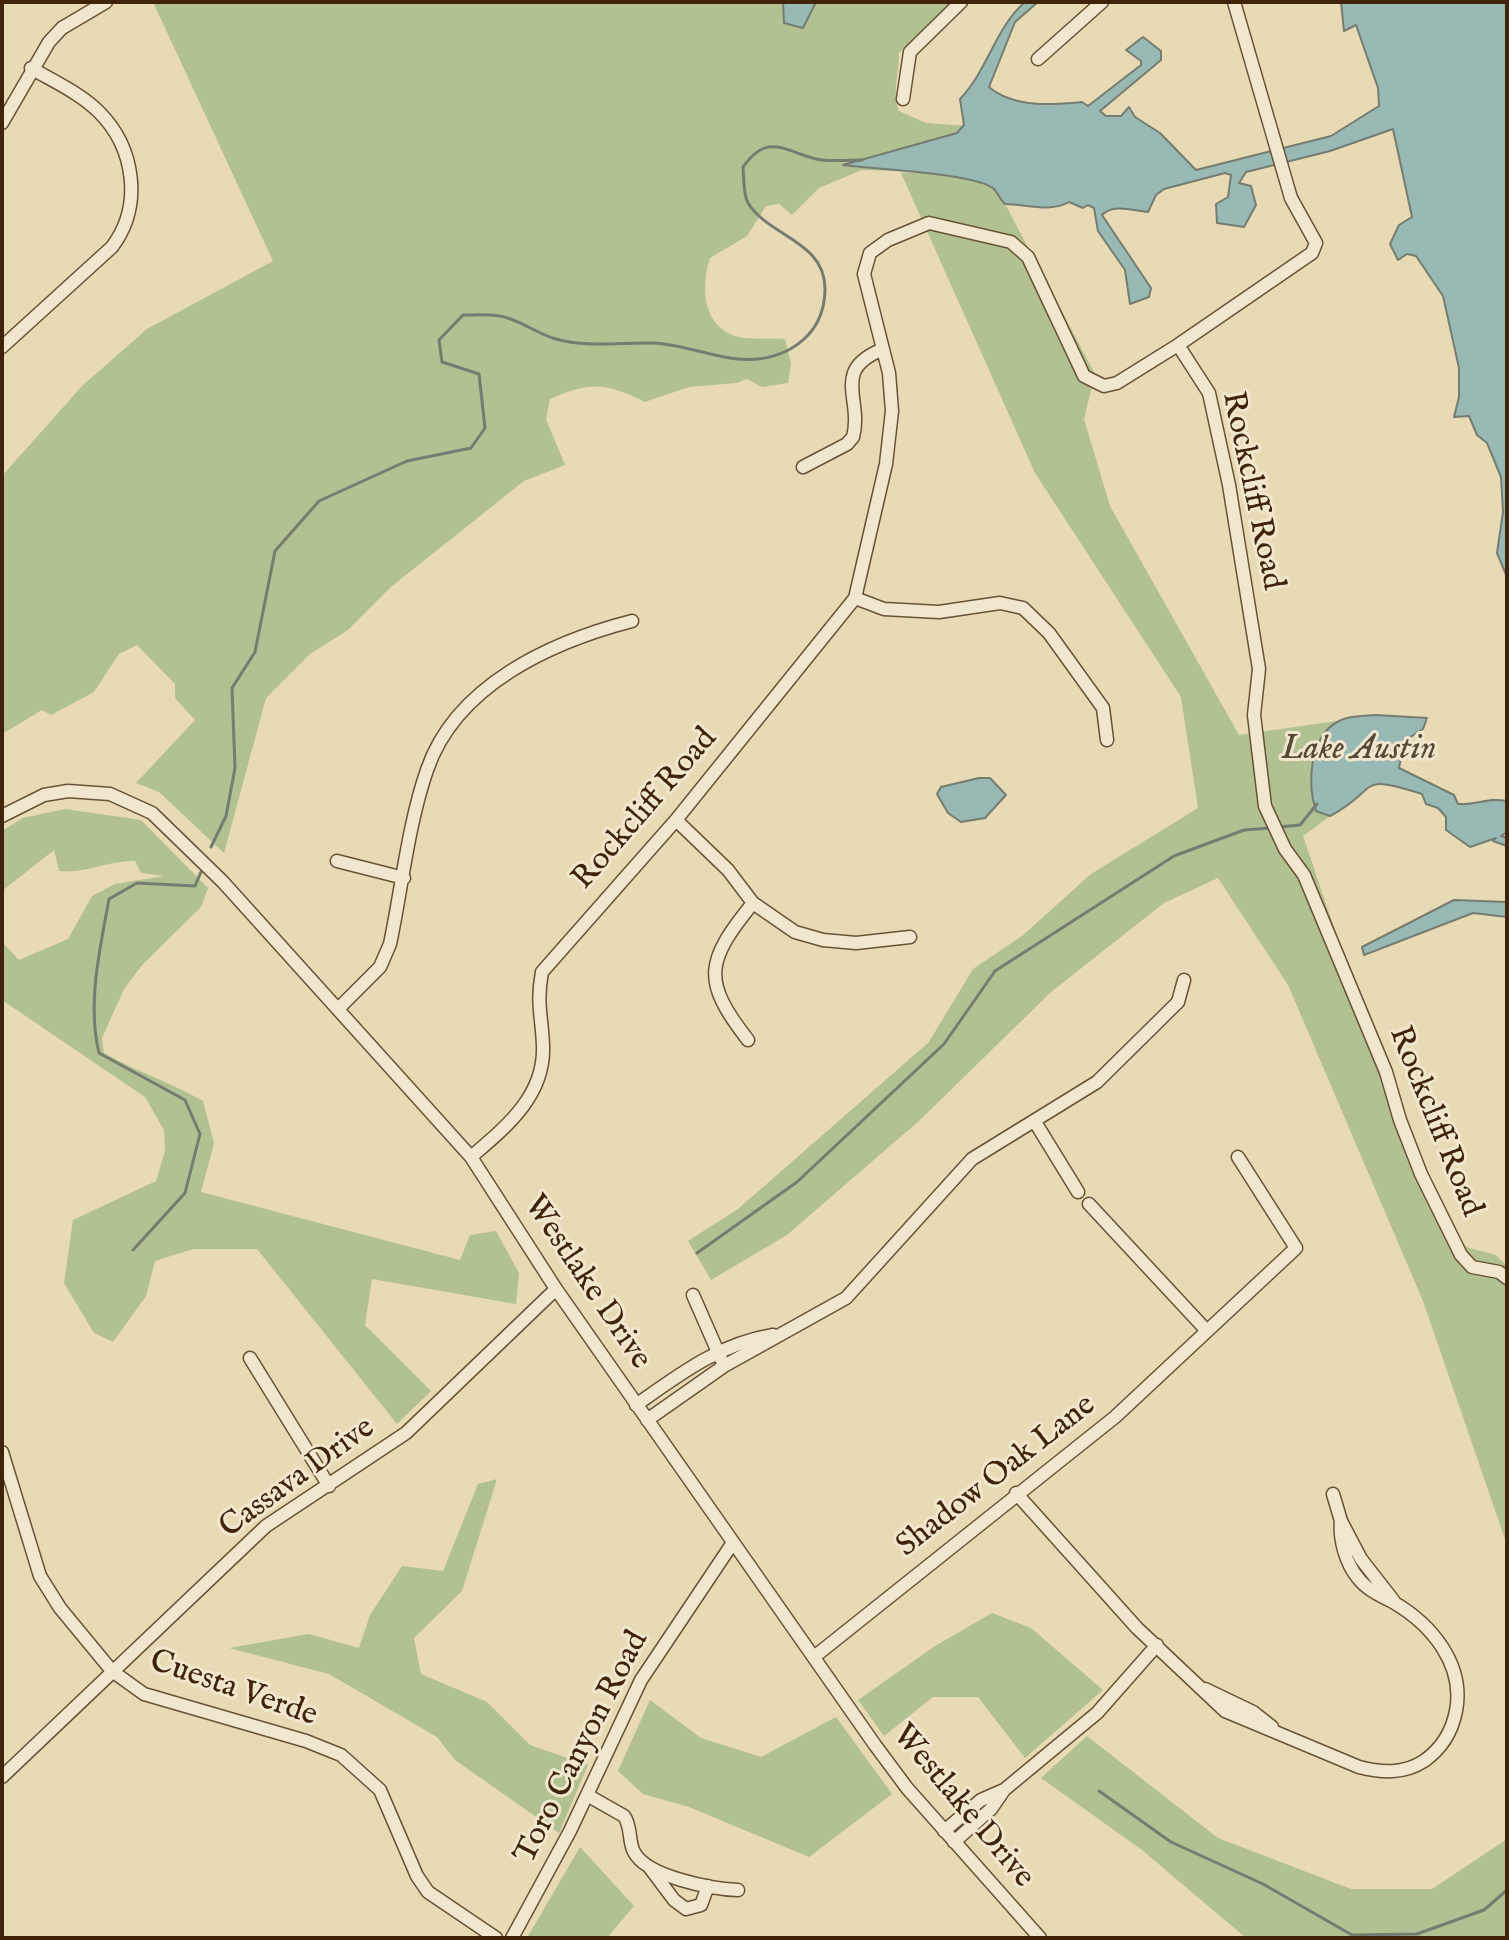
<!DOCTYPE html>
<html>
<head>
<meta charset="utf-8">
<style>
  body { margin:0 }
  #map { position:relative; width:1509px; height:1940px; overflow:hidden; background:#e8dab4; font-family:"IM FELL English",serif }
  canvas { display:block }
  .frame { position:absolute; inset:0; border:4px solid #3f240b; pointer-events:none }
</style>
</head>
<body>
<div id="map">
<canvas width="1509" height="1940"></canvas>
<div class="frame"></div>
</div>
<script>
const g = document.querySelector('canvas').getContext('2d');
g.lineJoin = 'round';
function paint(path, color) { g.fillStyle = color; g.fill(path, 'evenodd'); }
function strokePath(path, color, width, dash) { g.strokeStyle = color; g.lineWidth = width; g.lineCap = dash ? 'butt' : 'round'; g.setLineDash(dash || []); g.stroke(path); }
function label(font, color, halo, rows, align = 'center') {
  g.font = font + ' "IM FELL English",serif'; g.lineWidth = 6; g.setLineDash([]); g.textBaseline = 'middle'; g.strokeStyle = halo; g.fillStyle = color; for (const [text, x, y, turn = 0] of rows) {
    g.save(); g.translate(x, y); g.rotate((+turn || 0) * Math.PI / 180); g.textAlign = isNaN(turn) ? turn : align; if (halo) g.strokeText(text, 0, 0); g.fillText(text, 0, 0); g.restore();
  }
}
const green = new Path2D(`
  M153,2H954L899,53C899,74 892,92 899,111L926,123L967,126V142L895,171L862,170L819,188L792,215L779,204L766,206L747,236L710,258C702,283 701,318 728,333C742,341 768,338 785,339L791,364L788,383L762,387L747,379L737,383L689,387L645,402C606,383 591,381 550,399L546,419L565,465L524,481L392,586L348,630L310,654L266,698L224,853L159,792L136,783L195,720L175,698V684L137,645L119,654L94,692L51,715L42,710L2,734V476L82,386L147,329L273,261Z
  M928,172L973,180L994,189L1005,204L1095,374L1084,419L1110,506L1239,735L1337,721C1317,744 1306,781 1316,811L1330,816L1303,836C1329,914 1356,991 1385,1068C1408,1130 1431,1191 1466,1247L1496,1255L1507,1266V1545L1423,1301L1288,985L1218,878L1164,903L1051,992L920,1120L787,1235L711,1280L688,1241L738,1209L929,1042L973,969L1022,936L1091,874L1198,808L1181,697L1035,473L901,173Z
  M65,809L141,820L208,888L201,907L143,964L124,989L102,1038L104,1053C137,1072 170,1082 203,1101L214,1143L201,1192L460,1260L470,1235L496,1231L519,1273L516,1304L372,1279L365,1325L431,1391L397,1424L257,1249H193L155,1261L146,1296L113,1342L94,1333L64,1283L73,1220L156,1181L165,1151L164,1130L145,1097L2,1000V942L19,960L68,939L92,896L115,884L164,876L141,873L135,861C108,860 86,874 59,871L54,850L2,891V831L23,818Z
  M497,1479L462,1591L414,1638L421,1674L487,1702L530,1745L588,1765L559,1833L455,1760L437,1737L329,1674L229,1648L309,1634L359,1648L370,1615L402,1566L443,1571L478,1484Z
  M992,1613L1031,1628L1103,1690L1025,1758L978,1697H933L884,1736L858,1700L935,1646Z
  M650,1700L701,1738L761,1757L836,1717L892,1794L809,1857L689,1807L643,1794L618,1771Z
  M1087,1736L1218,1838L1351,1889H1432L1507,1839V1938H1246L1142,1850L1041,1778Z
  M580,1847L634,1906L607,1938H527Z`);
const water = new Path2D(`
  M783,2H816L803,28L784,23Z
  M1025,2H1038L1015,22L989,87C1014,108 1052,105 1082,102L1088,106L1141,65V61L1126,50L1143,37L1161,51V60L1100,111L1106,116H1121L1129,107L1135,117L1160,133L1196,170L1331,136L1379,106L1378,88L1356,25L1344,31L1341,2H1507V577L1497,553L1503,512L1501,477L1487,443L1477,435L1469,416L1454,417L1459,397V368L1443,296L1416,256L1407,254L1398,260L1390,244L1399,225L1412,217L1393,129L1330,151L1246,172L1239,183L1251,186L1256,205L1244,227L1217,223L1216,204L1228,197L1231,175L1225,173L1164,189L1156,195L1148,212C1133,211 1114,203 1102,215L1151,288L1149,297L1130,304L1125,270L1098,231L1094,208L1088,205L1083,208L1069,202C1050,213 1026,204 1005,204C1000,200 998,193 994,189C977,173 871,169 843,165L957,133L964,125L960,99C988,70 995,28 1025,2Z
  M1376,715L1427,718L1423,729L1404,741L1399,768L1454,795L1458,804C1477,805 1488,797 1507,801V832L1501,836L1507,838V846L1493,841L1496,838L1470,847L1446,830V817L1438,808L1426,804L1422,794C1355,772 1381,789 1330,816L1316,811C1307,784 1309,736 1339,721C1350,715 1365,716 1376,715Z
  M979,778H990L1006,795L985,818L961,822L948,813L937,794L941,787Z
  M1454,900L1507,902V917L1473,913L1364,955L1362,947Z`);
const stream = new Path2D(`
  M1279,827L1300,825L1317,804
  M211,847L226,816L235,768L232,688L255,652L275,551L319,501L407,461L471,448L485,428L479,374L442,362L439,340L463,315C475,315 488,314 500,316C519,319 537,334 556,339C587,348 621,342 653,343C681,344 709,356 737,359C782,363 824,339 825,290C826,241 769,237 748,203C743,194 744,178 743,167C768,132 784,151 816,159C830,162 847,160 862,160
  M133,1250L185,1193L200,1134L185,1100L99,1053C87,1003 100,949 109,899L137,883L195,886L201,872
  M697,1253L797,1182L944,1044L995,971L1174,856L1244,830L1271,828
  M1099,1791L1171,1842L1263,1884L1352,1935L1417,1934L1484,1910L1507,1890`);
const minor = new Path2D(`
  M1038,59L1102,2
  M903,99L910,52L961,2
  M2,123L49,42L62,28L106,2
  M1178,345L1209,393L1229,485L1259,669L1254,715L1265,806L1285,849L1304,875L1386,1072L1400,1120L1421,1174L1461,1255L1472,1267L1499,1272L1507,1278
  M2,347L112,247C143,206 135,148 99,112C80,93 53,81 31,68
  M803,467L847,444L853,437C863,399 831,371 881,350
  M855,598L884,609L939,612L1000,603L1023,608L1049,633L1103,708L1107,740
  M2,816L44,795L68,791L110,794L152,813L223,882L471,1157L556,1289L875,1745L907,1788L1040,1938
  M676,820L728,870L753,903L795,932L823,940L856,943L910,937
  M337,861L404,878
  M338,1009L380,967L390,944C402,887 408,825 427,770C456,685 551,642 632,621
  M748,1040C701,980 706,961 753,903
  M1035,1122L1078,1192
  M471,1157C506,1127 545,1096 543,1046C542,1016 536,1004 542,972L676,820L855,598L886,464L892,411L889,373L864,274L870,253L888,240L929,223L1011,242L1028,257L1084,376L1104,386L1117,383L1178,345L1312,253L1316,243L1291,198L1234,2
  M1089,1204L1207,1331
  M693,1295L721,1359
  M250,1358L329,1486
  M636,1405C680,1374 719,1344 773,1335
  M647,1420L724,1366L846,1298L972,1159L1097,1082L1178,1002L1184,980
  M2,1452L40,1576L60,1608L112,1671L144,1694L306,1741L341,1755L380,1790L417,1876L428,1892L496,1938
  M1016,1493L1137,1628L1225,1711L1359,1767C1382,1773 1404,1774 1424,1761C1441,1749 1452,1732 1456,1711C1465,1664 1431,1624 1393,1602C1381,1596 1366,1589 1358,1578C1346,1564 1339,1539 1341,1521
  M1333,1494L1341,1521L1361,1559L1393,1600
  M814,1657L1115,1417L1296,1248L1238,1157
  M1205,1689L1253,1712L1272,1727
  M2,1777L266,1526L406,1433L556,1289
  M587,1795L624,1816C632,1827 628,1841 634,1852C647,1877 712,1889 738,1890
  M944,1831L981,1800L1004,1790
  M954,1842L991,1809L1004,1790L1097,1713L1157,1645
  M650,1868L674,1900L686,1909L701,1905L708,1886
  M512,1938L570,1831L641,1680L732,1544`);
const streetNames = [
  ["Rockcliff Road",1251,491,78],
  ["Rockcliff Road",646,810,-49],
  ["Rockcliff Road",1434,1122,68],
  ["Westlake Drive",586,1283,56],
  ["Shadow Oak Lane",997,1477,-38],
  ["Cassava Drive",298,1479,-36],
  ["Cuesta Verde",233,1690,19],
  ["Toro Canyon Road",583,1748,-63],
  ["Westlake Drive",962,1807,50]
];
const waterNames = [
  ["Lake Austin",1359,751]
];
paint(green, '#b1c191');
paint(water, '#99b9b5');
strokePath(water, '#757d71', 2);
strokePath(stream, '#757d71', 3);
strokePath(minor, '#695235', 15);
strokePath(minor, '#f0e7ce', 12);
label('32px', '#3f240b', '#f0e7ce', streetNames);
label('italic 34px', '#564936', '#f0e7ce', waterNames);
</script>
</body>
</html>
